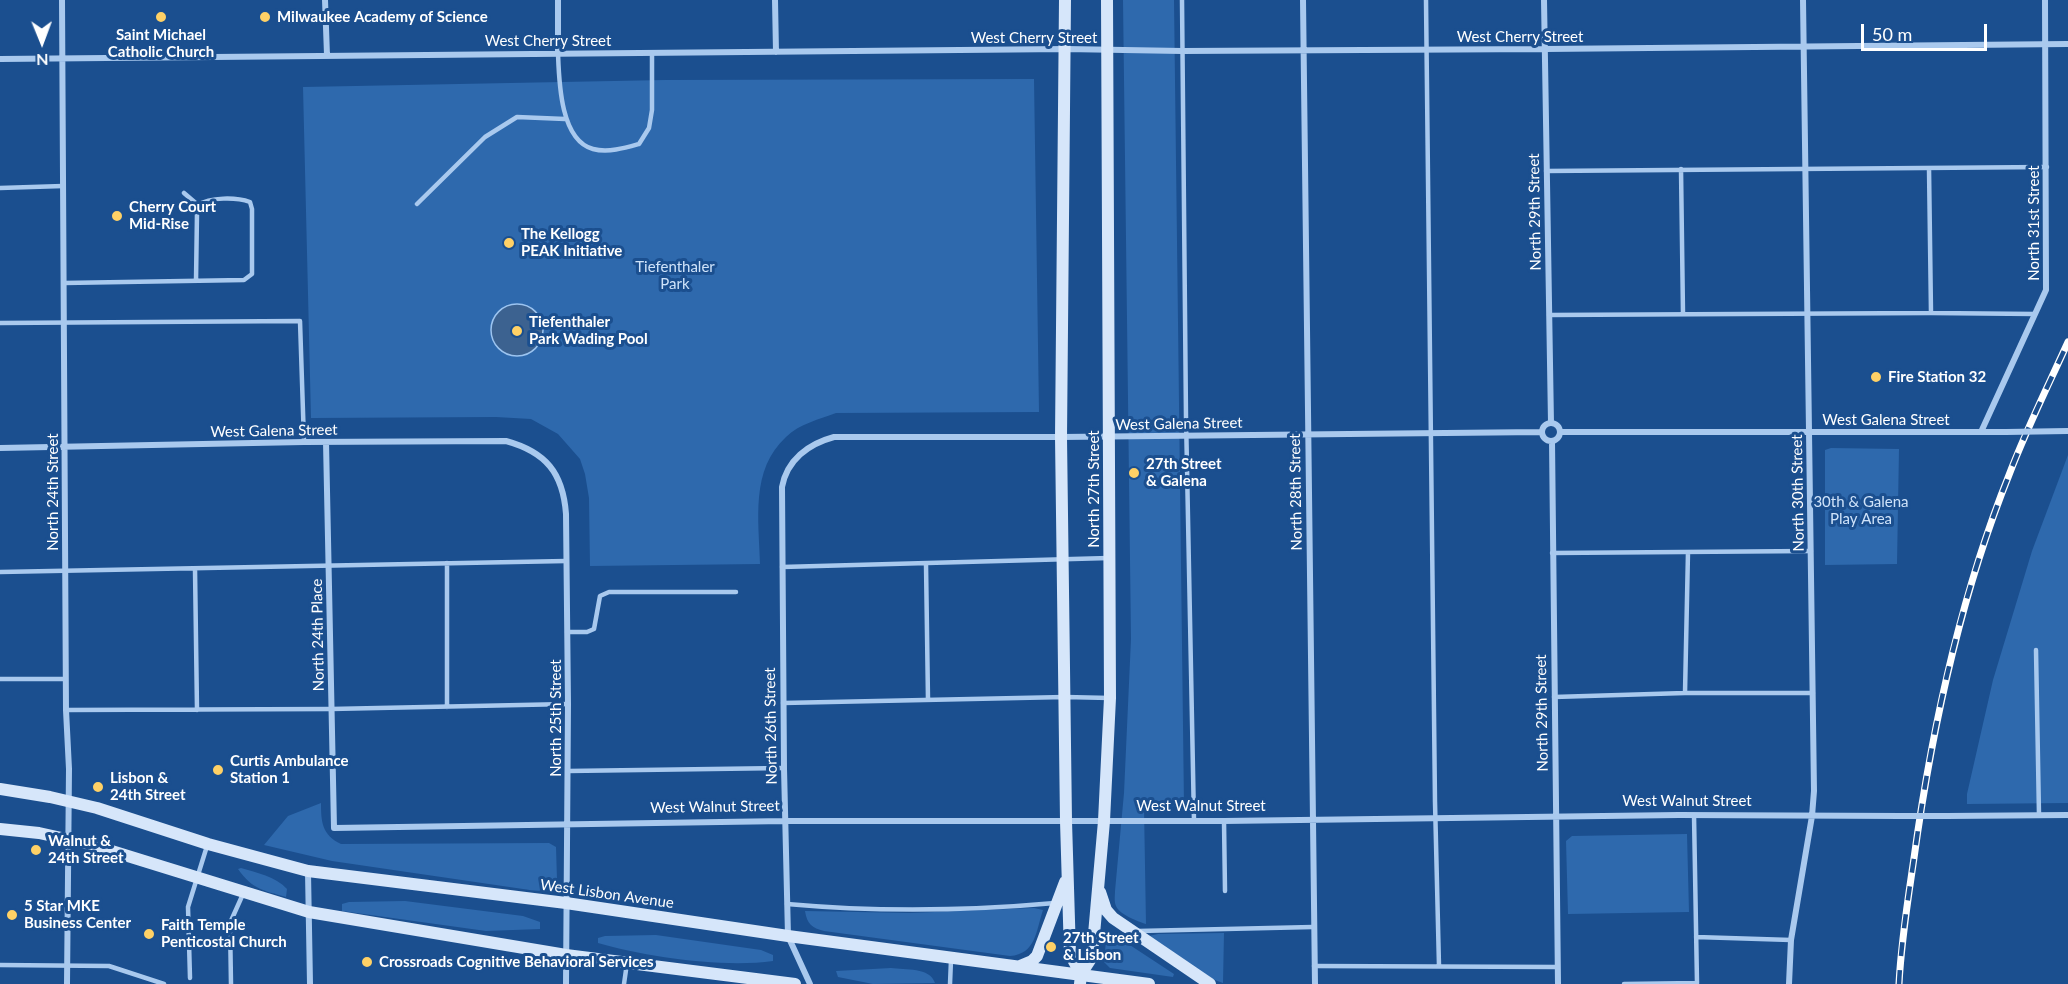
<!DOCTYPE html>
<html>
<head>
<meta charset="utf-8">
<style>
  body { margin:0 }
  #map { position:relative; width:2068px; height:984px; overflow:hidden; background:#1b4f8f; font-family:Lato,sans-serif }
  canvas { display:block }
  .north { position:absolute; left:12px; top:12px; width:60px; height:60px; -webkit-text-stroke:4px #1b4f8f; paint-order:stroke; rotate:179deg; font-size:16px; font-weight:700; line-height:24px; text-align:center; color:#fff }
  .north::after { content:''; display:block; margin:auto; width:21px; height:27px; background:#fff; clip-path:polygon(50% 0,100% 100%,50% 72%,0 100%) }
  .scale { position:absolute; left:1861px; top:24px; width:126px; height:27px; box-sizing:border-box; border:3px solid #fff; border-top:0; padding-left:8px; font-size:18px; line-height:21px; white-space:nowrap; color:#fff; -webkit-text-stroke:4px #1b4f8f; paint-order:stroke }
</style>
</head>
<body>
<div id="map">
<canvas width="2068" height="984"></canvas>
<div class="north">N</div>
<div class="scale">50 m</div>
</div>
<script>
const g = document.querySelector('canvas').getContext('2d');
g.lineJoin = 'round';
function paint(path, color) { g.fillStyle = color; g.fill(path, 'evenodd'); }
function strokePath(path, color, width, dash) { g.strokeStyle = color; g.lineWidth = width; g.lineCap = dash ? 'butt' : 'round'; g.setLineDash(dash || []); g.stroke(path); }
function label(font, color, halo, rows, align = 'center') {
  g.font = font + ' Lato,sans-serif'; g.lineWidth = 6; g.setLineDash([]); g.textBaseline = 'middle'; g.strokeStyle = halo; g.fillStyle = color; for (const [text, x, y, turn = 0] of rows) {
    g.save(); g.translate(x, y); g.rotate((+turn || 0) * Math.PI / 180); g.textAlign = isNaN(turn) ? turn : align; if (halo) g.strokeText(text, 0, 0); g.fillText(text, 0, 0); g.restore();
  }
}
const green = new Path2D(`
  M1123,0H1174L1184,806L1144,807L1146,924C1137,921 1120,915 1116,906C1114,902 1115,895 1115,891L1124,793L1131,639Z
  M1034,79L1039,412L836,413C820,419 799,424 786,437C750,470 759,520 760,564L590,566L589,498L585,474L580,459L558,434L531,419L496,417L311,418L303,87L665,80Z
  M1831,448L1899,449L1897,564L1825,565V450Z
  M2068,455V803L1967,804V794L1993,680L2032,551Z
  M321,803C321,822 322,835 341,844L549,843L556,847L557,880C550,894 536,891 523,889L332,861L264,845L288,816Z
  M1687,834L1689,912L1568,914L1566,841L1572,836Z
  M241,868C257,873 275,876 287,889L286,897C263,890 253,890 238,869Z
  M405,901L523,916L540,922V929L486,931L342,911V904L349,902Z
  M1034,908L1043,910C1036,931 1036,954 1010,956L824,931C812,928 807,924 805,911L910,913Z
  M1107,930L1174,974L1173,977L1110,968L1104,962Z
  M1224,933L1223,983L1212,979L1149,936L1158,934Z
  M656,935L761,950L773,955V961C723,968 646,957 598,943V938L605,936Z
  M891,968C905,970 930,967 935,983L873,984L838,977L836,971Z`);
const water = new Path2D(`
  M491 330a26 26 0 1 1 52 0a26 26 0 1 1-52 0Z`);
const service = new Path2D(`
  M1182,0L1186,417L1194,821
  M1426,0L1435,802L1439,966
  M558,53C559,80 560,140 593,149C608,153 625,148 639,144L649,128L652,110V53
  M1929,168L1931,313
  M1681,169L1683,314
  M1546,171L2047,167
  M0,188L63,186
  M184,193L198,205
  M417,204L485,137L517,117L565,119
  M64,283L244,280L252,274V209L250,202C236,197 210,197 198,205L197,213L196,281
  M1549,315L1931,313L2035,314
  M0,323L300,321L304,442
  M1688,552L1685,693H1813
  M1552,553L1811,551
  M447,563V707
  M926,564L928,700
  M782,567L1109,558
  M195,569L197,710
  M0,572L566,561
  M567,632H587L594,629L600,596L609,592H736
  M2036,650L2039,815
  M0,679H65
  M1554,697L1685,693
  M783,703L1065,697L1110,698
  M66,710L331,709L568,704
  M568,771L784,768
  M1224,821L1225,891
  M787,904C876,912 966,911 1055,903
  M1138,931L1313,927
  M1696,937L1791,940
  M0,965L109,966L164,984
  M1314,966L1557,967
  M190,978L188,907L207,846
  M231,984L230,923L243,894
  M624,984L627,963
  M950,984L951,960
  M1624,984L1697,983L1694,815`);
const minor = new Path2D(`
  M62,0L66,710L69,769L67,984
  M325,0L327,55
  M775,0L776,52
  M1303,0L1315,984
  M1544,0L1551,423
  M558,53V0
  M0,59L1066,49L1182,51L1545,49L2068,44
  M1542 432a9 9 0 1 1 18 0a9 9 0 1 1-18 0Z
  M1560,432H2006
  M1981,432L2046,290L2045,0
  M1552,441L1558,984
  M326,442L334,828L785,821H1224L1679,815L1901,816
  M0,448L304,442L506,441C546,452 563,473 566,514L568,704L566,984
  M1947,816L2068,815
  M308,872L310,984
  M810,984L788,936L784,768L782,487C787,460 808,444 834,437H1061L1541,432
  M1789,984L1791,940L1812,816L1814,791L1803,0`);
const secondary = new Path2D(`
  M1065,0L1061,437L1066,821L1070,954L1081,974
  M0,789L50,797L97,808L208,844L308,871L566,903L788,936L1149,984
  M0,829L39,833L89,844L309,912L566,955L795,984
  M1100,892L1106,910L1113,918L1210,984
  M1020,966L1032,961L1037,956L1065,882
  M1080,984L1081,974L1092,957L1104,821L1110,698L1107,0`);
const rail = new Path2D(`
  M1899,984C1901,942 1908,899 1914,858C1932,727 1960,597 2009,475C2026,430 2048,386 2068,342`);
const minorBridge = new Path2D(`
  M2006,432L2068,431
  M1901,816H1947`);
const markers = [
  [161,17,6,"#ffd166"],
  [265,17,6,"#ffd166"],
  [117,216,6,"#ffd166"],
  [509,243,6,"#ffd166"],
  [517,331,6,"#ffd166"],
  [1876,377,6,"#ffd166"],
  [1134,473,6,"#ffd166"],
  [218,770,6,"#ffd166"],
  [98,787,6,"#ffd166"],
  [36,850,6,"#ffd166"],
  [12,915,6,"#ffd166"],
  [149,934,6,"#ffd166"],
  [1051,947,6,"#ffd166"],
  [367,962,6,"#ffd166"]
];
const poiNames = [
  ["Milwaukee Academy of Science",277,17],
  ["Saint Michael",161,35,"center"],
  ["Catholic Church",161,52,"center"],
  ["Cherry Court",129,207],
  ["Mid-Rise",129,224],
  ["The Kellogg",521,234],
  ["PEAK Initiative",521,251],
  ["Tiefenthaler",529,322],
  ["Park Wading Pool",529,339],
  ["Fire Station 32",1888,377],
  ["27th Street",1146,464],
  ["& Galena",1146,481],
  ["Curtis Ambulance",230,761],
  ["Station 1",230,778],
  ["Lisbon &",110,778],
  ["24th Street",110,795],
  ["Walnut &",48,841],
  ["24th Street",48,858],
  ["5 Star MKE",24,906],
  ["Business Center",24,923],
  ["Faith Temple",161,925],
  ["Penticostal Church",161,942],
  ["27th Street",1063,938],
  ["& Lisbon",1063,955],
  ["Crossroads Cognitive Behavioral Services",379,962]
];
const streetNames = [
  ["West Cherry Street",1520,37],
  ["West Cherry Street",1034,38],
  ["West Cherry Street",548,41],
  ["North 29th Street",1535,212,-91],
  ["North 31st Street",2034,223,-90],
  ["West Galena Street",1886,420],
  ["West Galena Street",1179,424,-1],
  ["West Galena Street",274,431,-1],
  ["North 27th Street",1094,489,-90],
  ["North 24th Street",53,492,-90],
  ["North 28th Street",1296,492,-91],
  ["North 30th Street",1798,493,-91],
  ["North 24th Place",318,635,-91],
  ["North 29th Street",1542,713,-91],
  ["North 25th Street",556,718,-90],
  ["North 26th Street",771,726,-91],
  ["West Walnut Street",1687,801],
  ["West Walnut Street",1201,806],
  ["West Walnut Street",715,807,-1],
  ["West Lisbon Avenue",607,894,8]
];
const parkNames = [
  ["Tiefenthaler",675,267],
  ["Park",675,284],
  ["30th & Galena",1861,502],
  ["Play Area",1861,519]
];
paint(green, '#2e69ad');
paint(water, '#3c6290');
strokePath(water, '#9cc4f0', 1.5);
strokePath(service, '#a9c9ee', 4.5);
strokePath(minor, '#a9c9ee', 6);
strokePath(secondary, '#d6e6fa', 12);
strokePath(rail, '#fff', 7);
strokePath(rail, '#1b4f8f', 4.5, [14]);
strokePath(minorBridge, '#a9c9ee', 6);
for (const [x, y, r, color] of markers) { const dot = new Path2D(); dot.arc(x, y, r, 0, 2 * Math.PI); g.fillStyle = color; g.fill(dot); strokePath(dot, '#1b4f8f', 2); }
label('bold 15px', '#fff', '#1b4f8f', poiNames, 'left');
label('15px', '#fff', '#1b4f8f', streetNames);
label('15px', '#cfe3fa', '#1b4f8f', parkNames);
</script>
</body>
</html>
